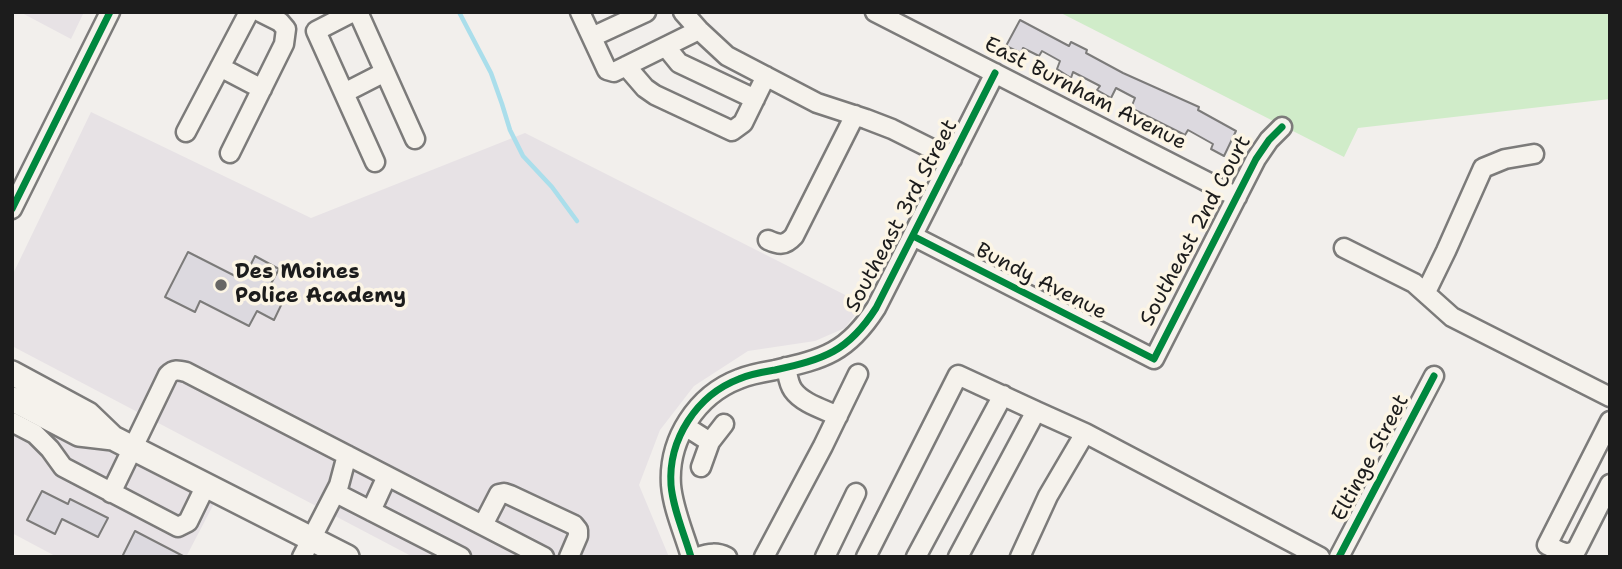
<!DOCTYPE html>
<html>
<head>
<meta charset="utf-8">
<style>
  body { margin:0 }
  #map { position:relative; width:1622px; height:569px; overflow:hidden; background:#f2efec; font-family:"Shantell Sans",sans-serif }
  canvas { display:block }
  .frame { position:absolute; inset:0; border:14px solid #1c1c1c; pointer-events:none }
</style>
</head>
<body>
<div id="map">
<canvas width="1622" height="569"></canvas>
<div class="frame"></div>
</div>
<script>
const g = document.querySelector('canvas').getContext('2d');
g.lineJoin = 'round';
function paint(path, color) { g.fillStyle = color; g.fill(path, 'evenodd'); }
function strokePath(path, color, width, dash) { g.strokeStyle = color; g.lineWidth = width; g.lineCap = dash ? 'butt' : 'round'; g.setLineDash(dash || []); g.stroke(path); }
function label(font, color, halo, rows, align = 'center') {
  g.font = font + ' "Shantell Sans",sans-serif'; g.lineWidth = 7; g.setLineDash([]); g.textBaseline = 'middle'; g.strokeStyle = halo; g.fillStyle = color; for (const [text, x, y, turn = 0] of rows) {
    g.save(); g.translate(x, y); g.rotate((+turn || 0) * Math.PI / 180); g.textAlign = isNaN(turn) ? turn : align; if (halo) g.strokeText(text, 0, 0); g.fillText(text, 0, 0); g.restore();
  }
}
const built = new Path2D(`
  M20,12H84L71,39Z
  M91,112L311,218L525,133L863,304L845,328L815,341L748,351L694,386L660,430L639,485L669,557H413L12,346V276Z
  M12,395L220,492L186,557H57L12,533Z`);
const green = new Path2D(`
  M1059,12H1610V99L1358,128L1344,157Z`);
const stream = new Path2D(`
  M459,12L491,73L502,104L510,130L523,156L552,187L577,221`);
const building = new Path2D(`
  M1020,20L1069,46L1071,42L1087,50L1086,53L1123,73L1199,107L1198,110L1236,131L1224,156L1211,149L1213,144L1188,130L1185,135L1131,108L1135,98L1116,88L1111,98L1097,90L1100,86L1073,72L1071,78L1057,69L1060,61L1042,51L1039,56L1023,48L1021,53L1006,46Z
  M188,252L243,280L255,256L279,269L267,291L284,299L274,320L257,311L249,326L200,301L195,312L165,297Z
  M42,491L68,504L70,499L108,518L98,537L62,519L55,534L27,520Z
  M135,531L185,557H122Z`);
const minor = new Path2D(`
  M353,12L316,31L375,162
  M358,12L415,139
  M580,12L607,70L614,72L699,30
  M683,12L699,30L727,56L817,103L866,119L892,129L952,159
  M875,12L1237,197
  M592,37L646,12
  M666,47L679,63L755,99
  M626,66L645,88L655,95L732,131L743,123L766,76
  M220,67L262,89
  M344,93L385,72
  M186,132L249,12
  M230,153L284,44L286,29L280,22L260,12
  M12,209L110,12
  M913,236L1154,359L1256,159L1269,140L1282,127
  M768,240C779,245 785,246 794,236L855,115
  M1344,248L1414,283L1452,317L1610,397
  M1426,292L1446,251L1483,168L1505,159L1534,154
  M786,367C788,375 788,383 793,390C802,403 823,409 838,416
  M1610,421L1547,545C1558,550 1567,558 1577,549L1610,484
  M12,422L35,434L50,449L63,467L178,527L188,522L206,485
  M685,426L710,442L701,467
  M710,442L724,424
  M111,493L168,375C174,369 178,370 186,372L544,557
  M336,493L461,557
  M371,511L387,476
  M483,525L499,494L504,493L510,495L574,525L578,530V536L569,557
  M302,557L339,485L347,455
  M691,557C684,533 673,509 671,485C668,439 697,395 739,379C750,374 763,372 775,370C824,359 848,352 876,308L995,73
  M698,557C709,553 717,552 727,557
  M764,557L823,446L858,374
  M825,557L856,493
  M866,557L958,375L1036,411
  M916,557L1003,395
  M958,557L1036,411L1085,433L1320,557
  M1020,557L1048,496L1085,433
  M1339,557L1434,376`);
const major = new Path2D(`
  M12,373L88,414L113,438L347,557
  M12,399L79,434L113,438`);
const cycleway = new Path2D(`
  M12,209L110,12
  M913,236L1154,359L1256,159L1269,140L1282,127
  M691,557C684,533 673,509 671,485C668,439 697,395 739,379C750,374 763,372 775,370C824,359 848,352 876,308L995,73
  M1339,557L1434,376`);
const markers = [
  [221,285,7,"#676665"]
];
const streetNames = [
  ["East Burnham Avenue",1085,94,27],
  ["Southeast 3rd Street",902,216,-62],
  ["Southeast 2nd Court",1196,231,-62],
  ["Bundy Avenue",1041,282,27],
  ["Eltinge Street",1371,458,-62]
];
const poiNames = [
  ["Des Moines",235,273],
  ["Police Academy",235,297]
];
paint(built, '#e7e2e5');
paint(green, '#d0ecc9');
strokePath(stream, '#aadeeb', 4.5);
paint(building, '#dcd9df');
strokePath(building, '#7c7b7a', 2);
strokePath(minor, '#7c7b7a', 23);
strokePath(major, '#7c7b7a', 28);
strokePath(minor, '#f5f2ec', 18);
strokePath(major, '#f5f2ec', 23);
strokePath(cycleway, '#00873e', 7);
for (const [x, y, r, color] of markers) { const dot = new Path2D(); dot.arc(x, y, r, 0, 2 * Math.PI); g.fillStyle = color; g.fill(dot); strokePath(dot, '#fcf5e5', 2.5); }
label('21px', '#1c1c1c', '#fcf5e5', streetNames);
label('bold 21px', '#1c1c1c', '#fcf5e5', poiNames, 'left');
</script>
</body>
</html>
